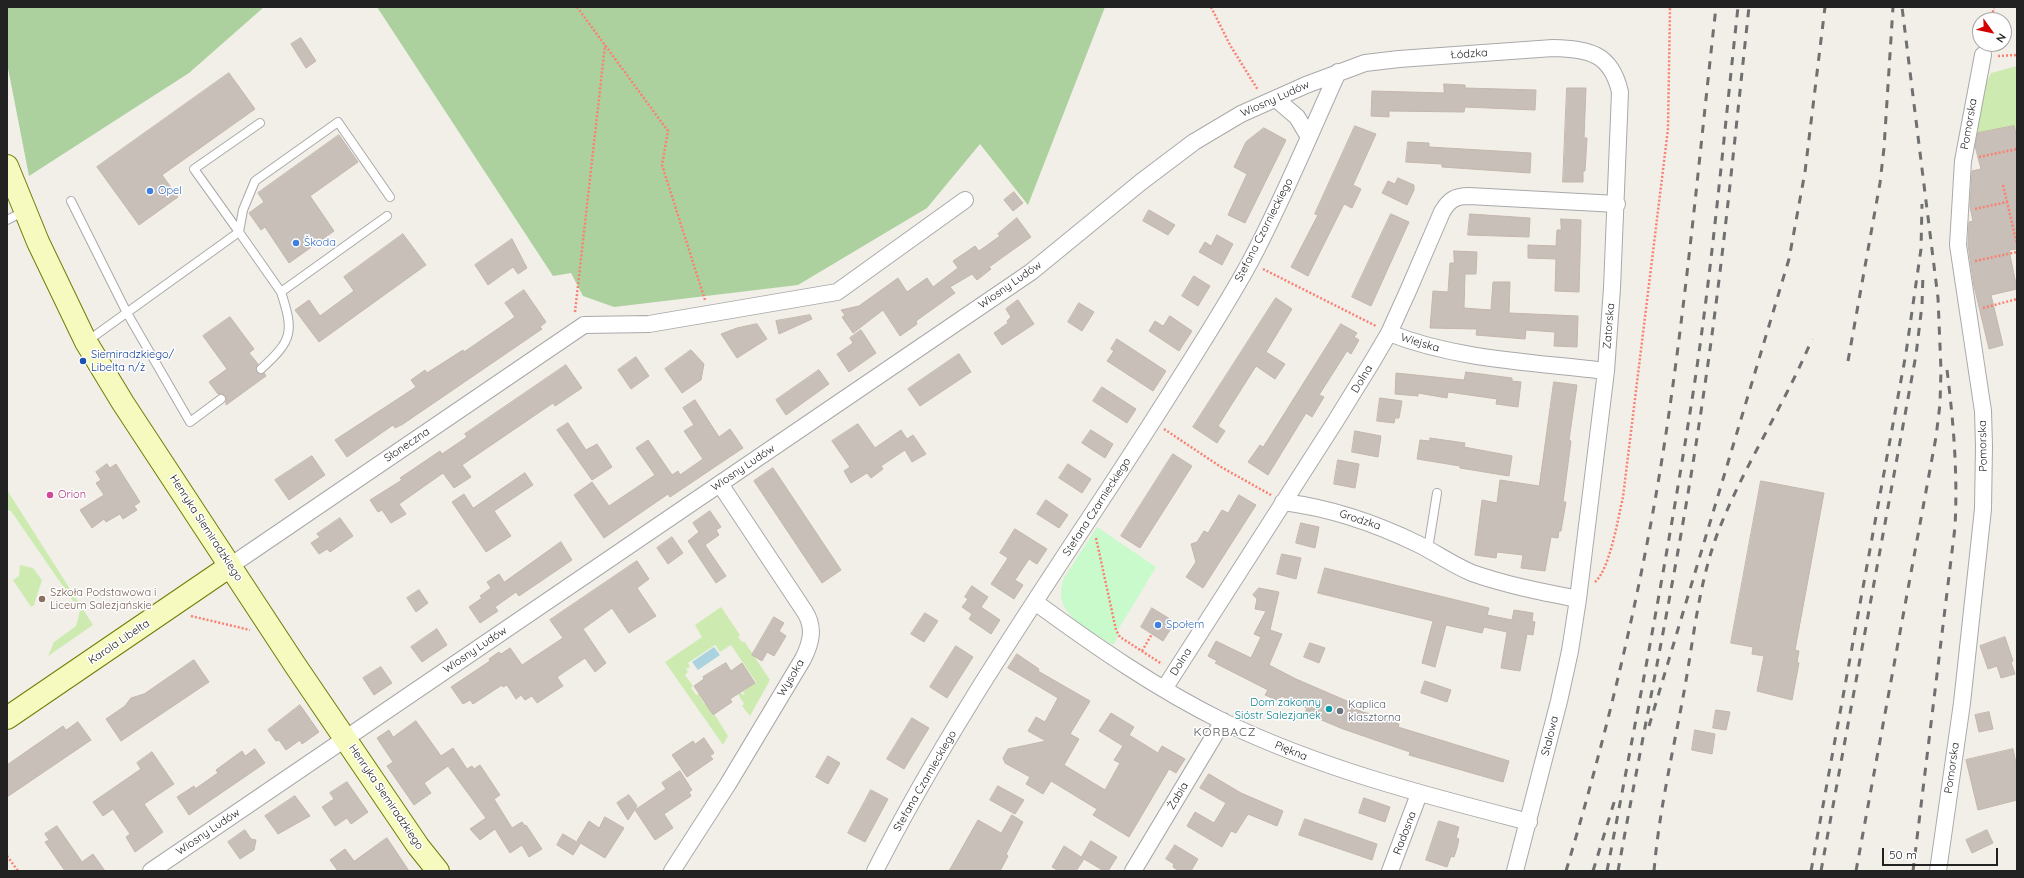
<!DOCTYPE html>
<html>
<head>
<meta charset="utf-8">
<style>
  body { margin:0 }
  #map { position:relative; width:2024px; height:878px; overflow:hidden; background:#f2efe9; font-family:Quicksand,sans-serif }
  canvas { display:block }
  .frame { position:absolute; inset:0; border:8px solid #222; pointer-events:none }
  .north { position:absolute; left:1972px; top:12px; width:40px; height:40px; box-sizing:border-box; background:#fff; border:1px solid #a7a7a7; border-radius:50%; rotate:123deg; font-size:11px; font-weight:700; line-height:16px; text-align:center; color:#222 }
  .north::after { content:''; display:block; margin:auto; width:14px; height:18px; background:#d40000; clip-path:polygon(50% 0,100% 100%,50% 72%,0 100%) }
  .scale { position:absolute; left:1882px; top:848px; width:116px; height:18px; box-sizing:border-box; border:2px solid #222; border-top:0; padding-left:5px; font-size:12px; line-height:14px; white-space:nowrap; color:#222; -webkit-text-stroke:3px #fff; paint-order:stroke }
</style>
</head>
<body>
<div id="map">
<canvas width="2024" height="878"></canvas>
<div class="frame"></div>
<div class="north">N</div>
<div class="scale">50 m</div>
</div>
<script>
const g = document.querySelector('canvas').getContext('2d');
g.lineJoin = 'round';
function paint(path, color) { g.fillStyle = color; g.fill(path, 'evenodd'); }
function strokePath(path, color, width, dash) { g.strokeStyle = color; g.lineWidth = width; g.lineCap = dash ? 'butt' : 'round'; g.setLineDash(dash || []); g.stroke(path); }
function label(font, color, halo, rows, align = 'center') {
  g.font = font + ' Quicksand,sans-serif'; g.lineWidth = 3; g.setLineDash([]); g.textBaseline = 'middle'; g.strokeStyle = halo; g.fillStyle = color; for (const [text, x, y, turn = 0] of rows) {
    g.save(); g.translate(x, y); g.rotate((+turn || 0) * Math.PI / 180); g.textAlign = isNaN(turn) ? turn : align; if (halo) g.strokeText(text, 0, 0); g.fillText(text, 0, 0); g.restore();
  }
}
const grass = new Path2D(`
  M2017,66V140L1973,134L1982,91L1991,73Z
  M7,490L93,625L48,656L54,642L76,626L80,611L11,511L7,510Z
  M20,565L33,568L42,580L34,605L31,607L13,580L19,576Z
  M721,607L740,635L738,637L742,642L744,641L770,680L750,716L742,706L744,704L738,694L741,693L743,695L745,694L743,692L756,682L731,645L720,652L715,645L688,663L690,667L686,669L688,672L685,675L693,686L691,688L696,695L699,694L704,704L705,703L713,716L715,715L728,736L723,745L665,662L702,637L695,625Z`);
const forest = new Path2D(`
  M7,7H264L189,73L29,176L7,63Z
  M377,7H1105L1028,205L980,144L927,208L798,285L614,307L583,296L571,273L553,276Z`);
const park = new Path2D(`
  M1097,527L1156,567L1118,630V637L1113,645C1088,628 1050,614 1064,578Z`);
const water = new Path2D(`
  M714,647L720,655L698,670L692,662Z`);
const building = new Path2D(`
  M301,38L316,61L306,68L291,44Z
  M229,73L255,109L162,175L178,197L139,225L97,167Z
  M1444,84L1465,85V88L1536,90L1535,110L1465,107L1464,112L1389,111V117L1371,116L1372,91L1444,93Z
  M1567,88H1586L1584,138H1587L1585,171H1583V182H1563Z
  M1355,126L1376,134L1353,185L1361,189L1352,208L1344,204L1308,276L1291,267L1318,215L1315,214Z
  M2014,126L2017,137V249L2009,250L2017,289L1991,295L2003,345L1989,349L1974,286L1968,245L1969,222L1973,221L1970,207L1972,171L1981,169L1975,146L1978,133Z
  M1264,128L1286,140L1245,223L1228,215L1247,174L1234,167L1246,142Z
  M339,135L358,162L310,196L334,231L289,263L265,227L261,230L249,213L264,202L258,193Z
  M1408,142L1429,143V147L1531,153L1530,173L1442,167V164L1406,162Z
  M1398,178L1414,185V190L1407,205L1382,193L1388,181L1395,184Z
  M1014,192L1023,203L1013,211L1004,200Z
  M1149,210L1175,225L1168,235L1143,221Z
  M1391,214L1409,222L1371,306L1352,297Z
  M1470,214L1530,218L1529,237L1468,235Z
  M1017,218L1031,237L989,267L991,269L977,280L972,274L950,287L955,293L916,321L917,324L900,336L883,310L853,333L842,317L845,315L841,310L859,306L898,278L907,292L927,278L933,287L958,268L953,261L975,246L979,251L1000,236L998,234Z
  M1561,219L1581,220L1579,292L1555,291L1556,259L1528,258V245L1556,246L1557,230H1561Z
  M403,234L426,265L319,342L295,310L309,300L320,316L354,291L344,277Z
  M1217,235L1233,244L1222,265L1199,252L1205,242L1211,246Z
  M512,239L527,268L518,274L513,267L488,285L475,265Z
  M1454,251L1477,252L1476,274H1465L1464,308L1491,310L1493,282H1510L1509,313L1578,316L1577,347L1554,346L1555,332L1526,330L1525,339L1476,335L1477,329L1430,328L1433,291L1448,292L1450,263H1454Z
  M1194,276L1210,286L1198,306L1182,296Z
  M524,290L546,322L540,327L542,329L403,424L395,428L393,425L347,457L335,440L416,387L411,380L425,370L427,373L463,350L464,352L515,317L505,303Z
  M1276,298L1292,309L1266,352L1285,364L1275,379L1256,366L1218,426L1225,431L1217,443L1193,427Z
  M1018,300L1034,324L1002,345L994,333L1008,323L1007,321L1011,317L1006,309Z
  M1079,303L1094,312L1082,331L1068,322Z
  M810,315L812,319L779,334L776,321Z
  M1170,316L1192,331L1179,351L1149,331L1155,321L1163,326Z
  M230,317L254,349L249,353L258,364L256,368L257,372L260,374L264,373L266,376L226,405V396L223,394H218L209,382L227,369L203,336Z
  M757,324L767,339L737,358L721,334L737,328Z
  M1341,324L1357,333L1354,337L1359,340L1351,354L1347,351L1319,395L1324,397L1312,417L1306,413L1268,475L1248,462L1260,445L1263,447Z
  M861,330L876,353L849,372L837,354L853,343L850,338Z
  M1117,339L1166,371L1153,391L1107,361L1114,351L1111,349Z
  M691,350L704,364L701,380L682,393L665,369Z
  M959,354L971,372L920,406L908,389Z
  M636,357L649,376L631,389L618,370Z
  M566,365L582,388L555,406L553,403L462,465L471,477L454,488L443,473L399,504L406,514L391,523L382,510L378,512L370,500L402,480L400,478L440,451L442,454L467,437L465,434Z
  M819,370L829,384L786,415L776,400Z
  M1466,372L1512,378V381L1521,382L1518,407L1496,404L1497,399L1448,392L1447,398L1418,393V396L1395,394L1396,373L1464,380Z
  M1554,382L1577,385L1569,440L1571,441L1563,502H1566L1561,531H1559L1558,538L1551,537L1545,571L1521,568L1523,555L1497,552L1496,558L1475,555L1482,500L1497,503L1500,480L1539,486Z
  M1102,387L1136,409L1127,423L1093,401Z
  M1380,398L1402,401L1399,418H1395L1394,423L1377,421Z
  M695,400L719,437L730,429L743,448L670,497L668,494L604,538L574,495L592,482L609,506L655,475L636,448L648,440L672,475L678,471L680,475L703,459L684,431L694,425L683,408Z
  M568,423L586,450L597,444L612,467L592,480L557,430Z
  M858,424L875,448L901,430L907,439L913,435L926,454L912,462L905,450L881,466L883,469L871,478L867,473L851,483L844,471L850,467L832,441Z
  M1091,430L1113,444L1105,458L1082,443Z
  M1355,431L1381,436L1378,457L1352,452Z
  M1430,438L1465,443L1464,447L1512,456L1509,476L1460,468V466L1417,459L1420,440L1430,441Z
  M1173,454L1192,466L1140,548L1121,536Z
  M312,456L325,475L289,500L275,480Z
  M1338,460L1359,464L1355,488L1334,484Z
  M107,464L110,468L116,464L140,502L134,506L137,510L123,519L120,514L106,522L104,519L92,528L80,510L104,495L96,483L101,480L96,472Z
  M1068,464L1091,479L1082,493L1059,478Z
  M773,468L841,570L822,583L754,481Z
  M525,473L533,485L494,511L511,536L486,552L452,502L464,494L473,508Z
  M1761,481L1824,493L1795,650L1799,651L1797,662L1799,663L1792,700L1757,691L1764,656L1752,654L1753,647L1731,643Z
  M1239,495L1256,505L1203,588L1186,577L1196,562L1191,544L1197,542L1204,531L1208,533L1222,510L1228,513Z
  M1046,500L1068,515L1059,528L1037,514Z
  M710,511L721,527L716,530L719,535L705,545L726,576L716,583L688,541L699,532L693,523Z
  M340,518L353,536L330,552L327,549L319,554L311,543L320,537L317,534Z
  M1301,523L1319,527L1315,548L1296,543Z
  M1015,529L1047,549L1037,564L1029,559L1015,580L1023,585L1014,599L991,584L1008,558L1000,553Z
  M672,537L683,553L668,564L657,548Z
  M561,542L572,560L519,596L516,592L495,607L498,611L480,623L469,607L482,598L480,596L491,588L487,582L499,574L504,582Z
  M1282,554L1301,558L1296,579L1277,574Z
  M637,561L649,579L637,588L656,616L629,633L612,608L583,629L606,663L595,672L585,658L557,677L563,686L537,703L532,696L525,700L521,695L516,699L507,685L503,687L502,685L473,704L470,700L463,704L451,687L490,661L489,659L499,652L501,654L510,648L522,665L563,638L550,620Z
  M1325,568L1489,608L1487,615L1512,620L1514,610L1533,613L1532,621L1535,622L1533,635L1527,634L1520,671L1501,668L1507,632L1484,627L1482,633L1446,625L1435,667L1422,663L1433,621L1318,593Z
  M972,586L988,597L981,607L1000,620L991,634L969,619L972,614L962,607L968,599L965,597Z
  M1259,588L1279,592L1270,630L1282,634L1269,665L1296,679L1354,704L1352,708L1399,724L1398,727L1509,761L1503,782L1409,755L1410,752L1343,729L1305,713L1307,708L1281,696L1279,701L1265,695L1268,690L1215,663L1217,661L1208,656L1216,641L1251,658L1261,637L1254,634L1266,611L1255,609L1257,599L1253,595Z
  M419,590L428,603L416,612L407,598Z
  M1152,608L1175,622L1163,641L1141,627Z
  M925,613L938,621L924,642L911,634Z
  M774,617L784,623L779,631L786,636L774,656L767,652L762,661L752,655Z
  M437,629L447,645L422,662L411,647Z
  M2005,637L2013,661L2011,662L2015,674L2001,678L1997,666L1988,669L1980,646Z
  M1310,643L1325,648L1319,663L1304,657Z
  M956,646L973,657L947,698L930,687Z
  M1017,654L1039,669L1038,671L1090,701L1070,734L1079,739L1064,765L1105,790L1120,763L1114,760L1123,746L1099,731L1111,713L1134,727L1129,735L1158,753L1162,746L1185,759L1176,773L1169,769L1129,837L1093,815L1097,809L1051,781L1043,794L1026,784L1030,777L1005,763L1003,758L1008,749L1046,741L1028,731L1036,717L1045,722L1058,698L1008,668Z
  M194,660L209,682L121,741L106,719L125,706L131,698L144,694Z
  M726,663L731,671L742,663L755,683L730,699L732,702L713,715L694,686L704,679L703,677Z
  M381,667L392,683L374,695L363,678Z
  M1425,681L1451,690L1447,702L1421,693Z
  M300,705L319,732L302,744L300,740L286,750L279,740L276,741L268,730Z
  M1716,710L1730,712L1726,730L1713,728Z
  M1989,712L1993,729L1979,732L1975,715Z
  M912,718L929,728L904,769L887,759Z
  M416,721L441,756L453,748L467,769L472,766L474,769L480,765L500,795L494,799L512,828L522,822L525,826L526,825L542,849L529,857L522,845L510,853L495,829L480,840L470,829L486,818L448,766L424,783L431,793L414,805L387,766L393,762L377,738L389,730L393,737Z
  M78,722L91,740L7,797V765L63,726L66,730Z
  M1695,730L1715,734L1712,754L1692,750Z
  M704,738L714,753L710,756L713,759L687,777L672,755L693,741L695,744Z
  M255,749L265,763L189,815L177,797L194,786L195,789L218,773L216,770L242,751L245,756Z
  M2013,749L2017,768V800L1978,810L1966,760Z
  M152,752L174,784L144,804L163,832L135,852L126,837L130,834L113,809L103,816L93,802L141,769L137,763Z
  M828,756L840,763L828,784L816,777Z
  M680,771L692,790L689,792L691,796L664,814L673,828L655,840L635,810L666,789L662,783Z
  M1209,774L1241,793L1283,811L1277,826L1248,814L1236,833L1231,831L1222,847L1187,826L1195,812L1214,823L1226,803L1200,788Z
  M347,782L368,812L351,824L347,818L335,826L322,807L334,799L330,793Z
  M998,786L1024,800L1015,814L990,800Z
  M871,790L888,799L865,842L848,833Z
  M629,795L637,806L628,820L617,803Z
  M295,796L310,816L278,834L265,816Z
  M1364,798L1390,807L1385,822L1359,813Z
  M1012,815L1023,822L1006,854L1008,856L1000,871H949L978,820L1001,833Z
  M605,817L624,828L605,858L577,841L589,821L599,828Z
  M1305,819L1377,844L1372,860L1299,835Z
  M1439,821L1459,827L1456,838L1459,839L1457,848L1454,857L1451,856L1447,867L1426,860Z
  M57,826L82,862L93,854L105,871H65L45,842L49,840L45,834Z
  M245,830L251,839L256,840L254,850L240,859L228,842Z
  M1987,830L1993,843L1972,853L1966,840Z
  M563,834L580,844L573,855L557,845Z
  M387,838L409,871H338L330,860L345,849L354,861Z
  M1091,841L1117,857L1108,871H1104L1084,859L1076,871H1059L1052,867L1064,846L1081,857Z
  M1175,845L1198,859L1191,871H1179L1173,867L1174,864L1166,859Z`);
const path = new Path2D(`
  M577,7L668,131L662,165L705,300
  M1211,7L1230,45L1258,90
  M1991,20L1994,7
  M1998,56L2017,55
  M1979,157L2017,149
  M2003,185L2007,202
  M1975,209L2007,202L2017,244
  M1975,261L2017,252
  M1263,269L1376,326
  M1983,308L2017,299
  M575,312L605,45
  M1164,429L1221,467L1271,495
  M1096,538L1116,630L1120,637L1162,664
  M1595,582C1610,569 1618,518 1623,497L1668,129L1670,7
  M191,616L250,630
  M1142,651L1152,634
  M7,856L18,871`);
const lane = new Path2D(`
  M260,123L194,169L239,232L243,210L255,181L338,122L390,197
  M71,201L127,313L190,422L221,399
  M7,220L25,211
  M86,342L239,232L281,292L387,216
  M261,369C293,340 294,332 281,292
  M1428,549L1437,493`);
const street = new Path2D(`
  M1276,99L1297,117L1309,137
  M1389,333C1457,360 1533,362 1606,371
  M1283,502C1331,508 1375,523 1418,544C1436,553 1453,565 1472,573C1506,585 1542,592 1578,599
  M230,566L584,325L649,324L837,292L965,200
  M1035,602C1095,646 1157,689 1224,722C1322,769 1424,795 1529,822
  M1164,689L1335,422L1372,362L1389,333L1408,291L1442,212C1449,200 1455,196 1469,196L1617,204
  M151,871L1031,272L1141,182L1194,142L1241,114L1306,85L1365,63L1399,59L1553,48C1589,49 1611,53 1620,92L1612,288L1606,371L1578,599L1570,651L1559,701L1515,871
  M672,871L728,784L803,659C811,643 815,628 805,612L720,484
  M875,871C959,705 1069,554 1168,397C1196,352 1225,308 1250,262C1283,200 1309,136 1338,72
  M1133,871L1223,721
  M1390,871L1419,794
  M1938,871L1962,703L1983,509L1984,446L1983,411L1958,245L1963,161L1983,55`);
const secondary = new Path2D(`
  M7,166L38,242L86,342L123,403L295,665L418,846L438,871
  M7,718L230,566`);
const rail = new Path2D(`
  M1848,361L1880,183L1884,148L1893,7
  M1649,726L1789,259L1805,172L1825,7
  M1566,871C1611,720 1648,563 1670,406C1689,273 1701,140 1716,7
  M1593,871L1616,796
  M1607,871C1638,710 1669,549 1694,387C1713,261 1724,134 1738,7
  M1618,871C1647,711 1681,552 1704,391C1723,264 1735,135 1749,7
  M1654,871C1659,811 1673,752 1684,692C1694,637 1699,579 1720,527C1746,462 1785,404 1812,339
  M1811,871L1906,353L1921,249L1922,204
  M1821,871L1916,355L1922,305L1923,274
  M1856,871L1936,437L1940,404L1941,370L1938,298L1902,7
  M1913,871L1955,527C1958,471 1953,417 1946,362`);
const markers = [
  [150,191,4,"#3f7fe0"],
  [296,243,4,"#3f7fe0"],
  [83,361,4,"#1a4fb4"],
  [50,495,4,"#d1479c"],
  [42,599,4,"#8d6e63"],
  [1158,625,4,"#3f7fe0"],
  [1329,709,4,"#0f9aa8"],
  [1340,711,4,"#6b7280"]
];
const streetNames = [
  ["Łódzka",1469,54,-4],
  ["Wiosny Ludów",1275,99,-24],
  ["Pomorska",1969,124,-80],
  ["Stefana Czarnieckiego",1264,230,-63],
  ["Wiosny Ludów",1010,285,-35],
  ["Zatorska",1609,326,-85],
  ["Wiejska",1420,343,17],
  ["Dolna",1362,379,-59],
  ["Słoneczna",407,445,-34],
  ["Pomorska",1983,446,-91],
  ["Wiosny Ludów",743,468,-34],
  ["Stefana Czarnieckiego",1097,507,-57],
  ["Grodzka",1360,520,18],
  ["Henryka Siemiradzkiego",206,528,57],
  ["Karola Libelta",119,642,-34],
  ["Wiosny Ludów",475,650,-34],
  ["Dolna",1181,662,-58],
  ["Wysoka",791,678,-59],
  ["Stalowa",1550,736,-76],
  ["Piękna",1291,751,22],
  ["Pomorska",1952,768,-82],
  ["Stefana Czarnieckiego",925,781,-60],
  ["Żabia",1178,796,-59],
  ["Henryka Siemiradzkiego",386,797,56],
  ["Wiosny Ludów",208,832,-34],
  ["Radosna",1405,833,-69]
];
const shopNames = [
  ["Opel",158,191],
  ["Škoda",304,243],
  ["Społem",1166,625]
];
const transitNames = [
  ["Siemiradzkiego/",91,355],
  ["Libelta n/ż",91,368]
];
const hotelNames = [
  ["Orion",58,495]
];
const educationNames = [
  ["Szkoła Podstawowa i",50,593],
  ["Liceum Salezjańskie",50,606]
];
const cultureNames = [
  ["Dom zakonny",1321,703],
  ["Sióstr Salezjanek",1321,716]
];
const worshipNames = [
  ["Kaplica",1348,705],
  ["klasztorna",1348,718]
];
const neighbourhoodNames = [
  ["KORBACZ",1225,732]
];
paint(grass, '#cdebb0');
paint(forest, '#add19e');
paint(park, '#c8facc');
paint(water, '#aad3df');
paint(building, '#c7bfb8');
strokePath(building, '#c4b6ab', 1);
strokePath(lane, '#a9a9a9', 10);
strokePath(street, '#a9a9a9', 18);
strokePath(secondary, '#707d05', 24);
strokePath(path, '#fa8072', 2.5, [2, 2]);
strokePath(lane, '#fff', 8);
strokePath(street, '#fff', 16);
strokePath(secondary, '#f7fabf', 22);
strokePath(rail, '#707070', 3, [8, 8]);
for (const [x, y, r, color] of markers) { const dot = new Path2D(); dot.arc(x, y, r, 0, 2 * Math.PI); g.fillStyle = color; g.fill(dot); strokePath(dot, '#fff', 1.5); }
label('11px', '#222', '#fff', streetNames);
label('11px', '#366cbe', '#fff', shopNames, 'left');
label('11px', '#164399', '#fff', transitNames, 'left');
label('11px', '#b23c85', '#fff', hotelNames, 'left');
label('11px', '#785e54', '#fff', educationNames, 'left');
label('11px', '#0d838f', '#fff', cultureNames, 'right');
label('11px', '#5b616d', '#fff', worshipNames, 'left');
g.letterSpacing = '1px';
label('12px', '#555', '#fff', neighbourhoodNames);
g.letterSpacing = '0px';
</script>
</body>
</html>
